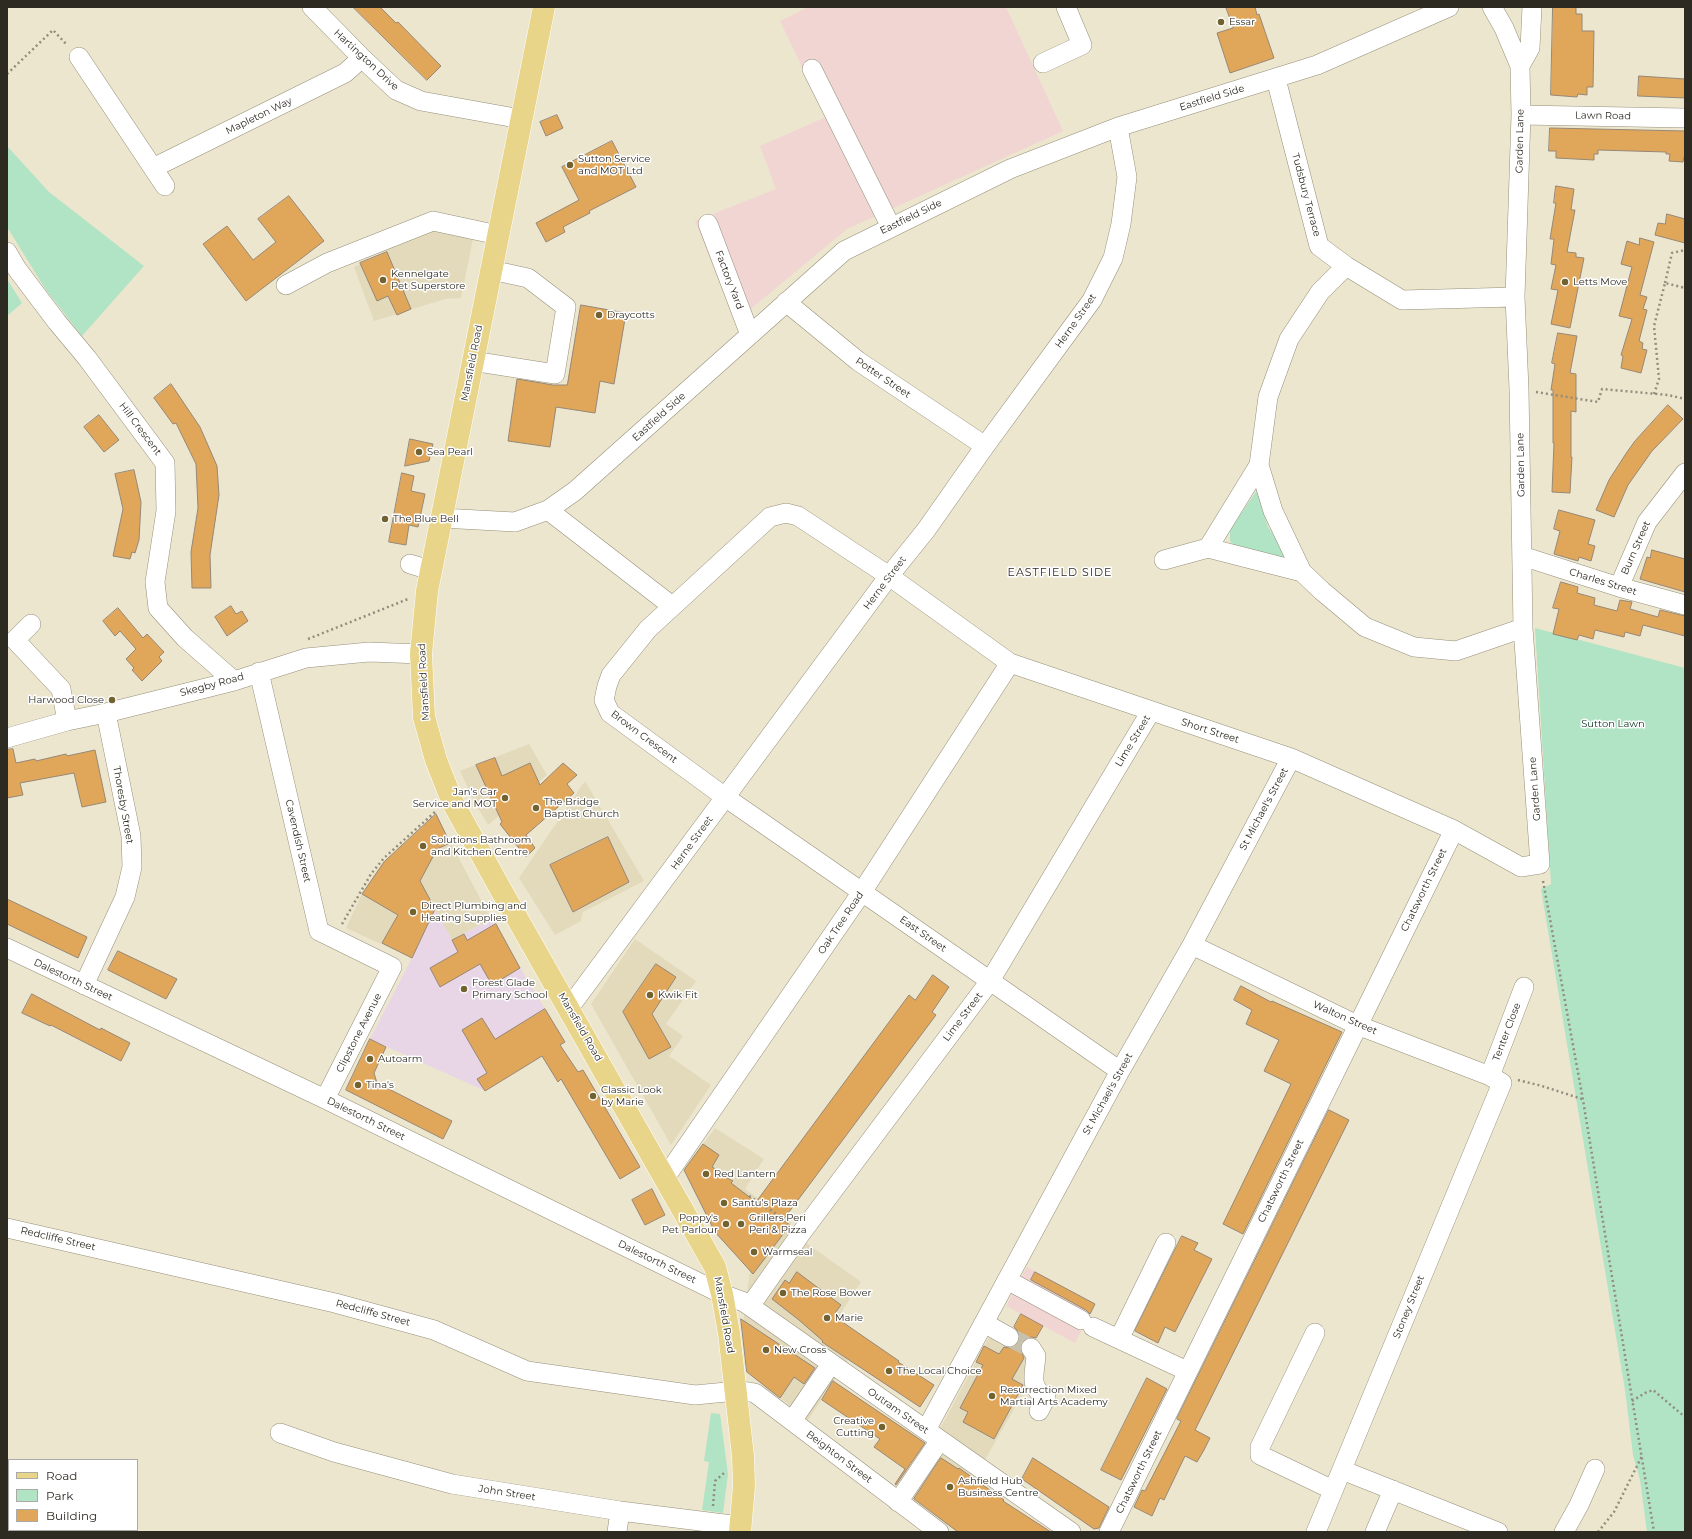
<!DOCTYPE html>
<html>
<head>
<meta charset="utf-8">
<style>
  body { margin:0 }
  #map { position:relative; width:1692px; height:1539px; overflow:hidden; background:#ede6cf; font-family:Montserrat,sans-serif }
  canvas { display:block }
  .frame { position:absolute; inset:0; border:8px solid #2d2a21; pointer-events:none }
  .legend { position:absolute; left:8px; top:1459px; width:130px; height:72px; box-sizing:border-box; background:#fff; border:1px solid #abaaa6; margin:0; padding:5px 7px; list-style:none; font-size:12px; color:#2d2a21 }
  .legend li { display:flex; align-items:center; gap:8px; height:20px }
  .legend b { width:20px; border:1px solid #abaaa6 }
</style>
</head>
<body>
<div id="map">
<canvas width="1692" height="1539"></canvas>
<div class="frame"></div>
<ul class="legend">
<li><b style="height:5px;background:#e8d58a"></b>Road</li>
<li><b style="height:11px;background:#b0e4c4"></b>Park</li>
<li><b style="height:11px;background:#e0a75b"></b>Building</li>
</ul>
</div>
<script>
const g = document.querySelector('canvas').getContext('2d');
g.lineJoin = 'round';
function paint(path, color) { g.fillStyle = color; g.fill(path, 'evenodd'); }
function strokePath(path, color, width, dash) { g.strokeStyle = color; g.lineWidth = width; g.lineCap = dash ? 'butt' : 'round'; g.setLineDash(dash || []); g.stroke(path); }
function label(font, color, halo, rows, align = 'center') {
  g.font = font + ' Montserrat,sans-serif'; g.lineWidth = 3; g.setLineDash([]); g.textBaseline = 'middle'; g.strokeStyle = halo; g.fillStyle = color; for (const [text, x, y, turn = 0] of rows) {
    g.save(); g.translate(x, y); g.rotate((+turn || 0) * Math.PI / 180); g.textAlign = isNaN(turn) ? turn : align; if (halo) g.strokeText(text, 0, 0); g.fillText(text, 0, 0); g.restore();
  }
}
const built = new Path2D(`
  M433,228L473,239L461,298L445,299L374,321L354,267L386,252L384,245Z
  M529,744L547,775L488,825L475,803L460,771Z
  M585,781L644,881L583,912L581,921L555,935L519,878Z
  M436,815L491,919L452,940L434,910L412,958L346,928L362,894L373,877L385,861Z
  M635,939L696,981L666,1024L683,1036L669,1056L711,1085L671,1145L591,1004Z
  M715,1128L764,1159L745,1189L791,1222L787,1229L861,1282L822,1342L848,1360L808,1420L747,1372L742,1331L750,1271L721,1239L684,1170Z
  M990,1335L1025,1355L1029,1360L1028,1385L974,1479L1004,1500L1003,1501L1044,1528V1532H958L909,1495L928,1448L946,1418Z`);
const industrial = new Path2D(`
  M808,7H1006L1063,131L847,229L735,322L695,221L776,189L760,146L826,117L780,21Z
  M1027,1267L1095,1304L1075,1343L1006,1306Z`);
const education = new Path2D(`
  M435,909L452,940L491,919L565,1042L485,1091L370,1039L412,958Z`);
const green = new Path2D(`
  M7,146L49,192L144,266L82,336L46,290L7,227Z
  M7,279L22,303L7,316Z
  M1257,490L1268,527L1290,560L1234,546L1230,541V530Z
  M1535,628L1685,668V1532H1647L1640,1480L1633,1455L1625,1390L1541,889L1551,884Z
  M711,1413L720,1414L728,1474L723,1513L702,1510L709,1462L704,1461Z`);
const building = new Path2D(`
  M353,7H380L396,23L398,22L441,66L427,80Z
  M1226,7H1255L1257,15L1259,14L1274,58L1230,73L1217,33L1233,28Z
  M1553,7H1576V14H1582V31H1594L1593,87H1587V95L1578,94L1577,97L1551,95Z
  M1639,76L1685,79V98L1638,96Z
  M557,115L563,128L546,136L540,122Z
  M1550,128L1685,131V157H1684L1683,162L1669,161L1670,154H1666V152L1598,150V154H1594V160L1556,158V151H1549Z
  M612,141L636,187L589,211L590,213L563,227L565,232L546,242L536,223L579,200L562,167Z
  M1556,186L1574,189L1571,210H1575L1567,252L1576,253V257L1584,258L1570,328L1551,324L1558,290L1551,289L1556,265L1551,264L1554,239H1550L1556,203H1554Z
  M289,196L324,241L246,301L203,244L227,226L253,260L276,242L258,219Z
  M1667,214L1685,219V243L1655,235L1658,223L1665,224Z
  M1640,238L1654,242L1640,295L1647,297L1643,309L1647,310L1639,341L1643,343L1642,349L1647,350L1641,373L1621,368L1623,356L1621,355L1632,319L1619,316L1632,267L1621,264L1627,241L1639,245Z
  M387,252L411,309L397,315L388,296L377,301L360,263Z
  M581,305L626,313L614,384L600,381L595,413L556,407L550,447L508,441L517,379L553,385H567Z
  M1558,333L1577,336L1570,373L1576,374V412L1571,411V457H1572L1570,493L1552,492L1554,443H1553V390H1551L1555,364L1552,363Z
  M171,384L200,427L217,466L219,495L210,555L211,588H192L191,552L198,508L196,464L176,423L173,424L154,398Z
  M1668,405L1683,419L1652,451L1628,485L1614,517L1596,510L1609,480L1627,452L1635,441Z
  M99,415L119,440L104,452L84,427Z
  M410,439L433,444L429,461L405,466Z
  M134,470L141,502L139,540L135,553L132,552L130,559L113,556L123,509L115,474Z
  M402,473L414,476L411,491L425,494L418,527L409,525L406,545L389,542Z
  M1559,510L1595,520L1588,544L1595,546L1591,561L1579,557L1578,561L1554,554L1560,531L1554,529Z
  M1652,550L1685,559V592L1640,579L1647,557L1650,558Z
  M1561,582L1578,587L1577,593L1595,598L1594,605L1617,611L1620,600L1632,602L1630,609L1658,617L1660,610L1685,616V636L1643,625L1640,636L1625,632L1624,637L1595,630L1593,639L1579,635L1577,640L1553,634L1559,609L1553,608Z
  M231,606L236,614L242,611L248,621L227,636L215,617Z
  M118,608L143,638L147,634L164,652L159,657L162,661L142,681L132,670L134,668L126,659L136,649L120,631L115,636L103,621Z
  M13,749L16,763L35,759L36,761L66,754L67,756L95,750L106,802L82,807L74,773L20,783L23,795L7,798V750Z
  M495,758L502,776L530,763L540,785L563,763L577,775L567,784L574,793L526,835L535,848L526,857L500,824L502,822L476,765Z
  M436,814L450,843L437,849L420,881L435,909L412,958L382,943L398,915L362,894L384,862Z
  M608,837L629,882L573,912L550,865Z
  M7,899L87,937L78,958L7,924Z
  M496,924L520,968L492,985L480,964L440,987L430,968L458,952L452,940L464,934L467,940Z
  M118,951L177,979L166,999L108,970Z
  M656,964L676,977L652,1014L671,1047L649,1059L623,1012Z
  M933,975L949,987L932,1012L936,1015L783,1220L790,1225L753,1274L715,1232L684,1170L703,1144L719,1155L712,1167L719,1171L718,1173L733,1181L731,1183L756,1202L909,995L915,1000Z
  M1241,986L1271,1002L1272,1001L1342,1032L1243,1234L1223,1224L1291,1084L1264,1071L1279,1040L1246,1024L1252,1010L1234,1000Z
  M32,994L100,1030L101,1028L130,1043L121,1061L51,1025L50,1026L22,1013Z
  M545,1009L565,1042L560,1045L578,1072L583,1070L640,1167L620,1179L561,1079L558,1082L542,1056L485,1091L477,1079L487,1073L462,1030L482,1018L495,1039Z
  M370,1039L386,1047L374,1073L377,1083L452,1121L443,1139L346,1090Z
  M1329,1110L1349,1120L1195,1430L1210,1438L1204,1450L1197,1462L1185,1456L1164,1500L1160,1498L1152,1516L1134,1507L1142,1490L1145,1491L1181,1421L1177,1419Z
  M652,1189L665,1215L645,1225L632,1200Z
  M1182,1236L1198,1243L1194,1250L1212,1259L1175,1332L1165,1327L1158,1343L1135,1331Z
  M797,1272L841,1305L835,1313L840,1316L838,1319L899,1361L898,1362L934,1385L920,1407L822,1342L823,1341L799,1320L772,1299L785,1280L789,1283Z
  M1035,1272L1095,1304L1090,1314L1086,1310L1031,1280Z
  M1021,1314L1043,1326L1036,1338L1031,1337L1026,1339L1021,1343L1020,1349L1024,1358L1012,1379L1023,1385L994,1439L963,1422L968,1412L960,1408L983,1365L976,1362L984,1346L999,1354L1004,1347L1010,1348L1014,1347L1018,1343L1020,1337L1019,1332L1014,1327Z
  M741,1319L815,1368L804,1384L794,1377L780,1398L747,1372Z
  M1147,1378L1167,1389L1121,1480L1101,1470Z
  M833,1381L925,1443L896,1485L895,1484L905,1469L874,1447L880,1439L822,1400Z
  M941,1458L958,1469L959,1468L1004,1500L1003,1501L1051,1532H958L914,1499Z
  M1033,1458L1109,1507L1099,1528L1094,1529L1022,1479Z`);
const minorTunnel = new Path2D(`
  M1009,1337L1031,1348`);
const path = new Path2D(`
  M7,74L53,30L67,45
  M1665,283L1672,253L1685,250
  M1536,392L1598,402L1602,389L1668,395L1685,399
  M1654,394L1659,379L1654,326L1665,283L1685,288
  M308,639L408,599
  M1543,881L1583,1100L1654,1532
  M342,924L371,874L384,858L436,811
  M1518,1080L1542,1086L1582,1099
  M749,1196L789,1222
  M1632,1401L1645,1393L1653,1390L1685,1417
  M713,1506L715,1481L724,1473
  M1598,1532L1614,1512L1642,1456`);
const minor = new Path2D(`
  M312,7L362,58L396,90L421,101L521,119
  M79,57L165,186
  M1043,63L1082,45L1066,7
  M1520,66L1530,48L1532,7
  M812,69L891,227
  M1276,79L1319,246L1346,266L1402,300L1515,297
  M1521,115L1685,118
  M153,168L345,73L362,58
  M708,224L750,335
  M7,252L17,269L57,322L87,358L165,463L166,511L155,582L158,608L185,638L234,681
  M1346,266L1320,292L1289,339L1268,397L1259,465L1273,511L1302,572L1322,591L1365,627L1414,647L1456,651L1523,628
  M286,285L327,263L433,221L498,235
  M786,302L858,361L985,446
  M472,361L555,374L566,307L528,278L491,270
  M548,510L672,606
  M441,518L515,522L548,510L575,491L844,251L1010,169L1118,127L1317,65L1449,7
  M1208,548L1259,465
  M1522,556L1619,587L1685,605
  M1164,560L1208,548L1302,572
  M410,564L430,570
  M1619,587L1647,522L1685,473
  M31,624L15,640L61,689L67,721
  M259,672L319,931L392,967L325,1099
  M7,738L67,721L106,713L234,681L306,658L369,652L421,654
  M1192,945L1357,1025L1490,1076L1502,1083L1316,1532
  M7,948L325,1099L722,1294L744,1302L1071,1532
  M84,985L125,897L132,867L131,836L106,713
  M569,1008L889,576L926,530L985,446L1092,300L1113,258L1121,224L1127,177L1118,127
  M1120,1071L725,797L610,713L604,700L607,686L611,675L648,629L770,517L786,513L798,516L889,576L1010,663L1291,758L1454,830L1521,867L1540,864L1523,628L1519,389L1515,297L1521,115L1520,66L1504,28L1492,7
  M1490,1076L1524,987
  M665,1178L862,892L1010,663
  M7,1228L335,1303L434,1330L527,1371L695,1395L737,1391L749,1392L755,1393L939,1532
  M1007,1280L1081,1320
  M750,1306L802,1232L990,981L1151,711
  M984,1323L1009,1337
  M1093,1327L1187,1371
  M1315,1333L1260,1447V1455L1333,1490
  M1119,1339L1166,1243
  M1031,1348L1036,1356C1035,1372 1028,1388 1046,1397L1039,1411
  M792,1421L831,1364
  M926,1430L1120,1071L1192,945L1291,758
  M280,1433L334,1452L452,1484L620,1511L740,1526
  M1342,1470L1498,1532
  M898,1502L940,1440
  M617,1532L620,1511
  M1109,1532L1454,830
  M1375,1532L1393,1490
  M1564,1532L1579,1505L1595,1469`);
const major = new Path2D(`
  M544,7L427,591L421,654L424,717L436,760L453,803L501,890L715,1267L722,1294L729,1333L743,1456L744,1486L740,1532`);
const markers = [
  [1221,22,4,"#72622f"],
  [570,165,4,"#72622f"],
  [383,280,4,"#72622f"],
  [1565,282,4,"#72622f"],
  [599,315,4,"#72622f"],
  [419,452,4,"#72622f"],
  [385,519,4,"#72622f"],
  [112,700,4,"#72622f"],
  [505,798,4,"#72622f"],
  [536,808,4,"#72622f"],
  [423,846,4,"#72622f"],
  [413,912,4,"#72622f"],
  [464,989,4,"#72622f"],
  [650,995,4,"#72622f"],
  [370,1059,4,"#72622f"],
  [358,1085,4,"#72622f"],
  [593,1096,4,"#72622f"],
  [706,1174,4,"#72622f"],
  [724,1203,4,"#72622f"],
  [726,1224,4,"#72622f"],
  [741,1224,4,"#72622f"],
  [754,1252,4,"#72622f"],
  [783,1293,4,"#72622f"],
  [827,1318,4,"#72622f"],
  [766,1350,4,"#72622f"],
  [889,1371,4,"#72622f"],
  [992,1396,4,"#72622f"],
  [882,1427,4,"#72622f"],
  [950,1487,4,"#72622f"]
];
const poiNames = [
  ["Essar",1229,22],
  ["Sutton Service",578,159],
  ["and MOT Ltd",578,171],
  ["Kennelgate",391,274],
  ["Pet Superstore",391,286],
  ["Letts Move",1573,282],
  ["Draycotts",607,315],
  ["Sea Pearl",427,452],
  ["The Blue Bell",393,519],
  ["Harwood Close",104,700,"right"],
  ["Jan's Car",497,792,"right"],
  ["Service and MOT",497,804,"right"],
  ["The Bridge",544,802],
  ["Baptist Church",544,814],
  ["Solutions Bathroom",431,840],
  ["and Kitchen Centre",431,852],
  ["Direct Plumbing and",421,906],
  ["Heating Supplies",421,918],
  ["Forest Glade",472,983],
  ["Primary School",472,995],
  ["Kwik Fit",658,995],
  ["Autoarm",378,1059],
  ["Tina's",366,1085],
  ["Classic Look",601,1090],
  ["by Marie",601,1102],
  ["Red Lantern",714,1174],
  ["Santu's Plaza",732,1203],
  ["Poppy's",718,1218,"right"],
  ["Pet Parlour",718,1230,"right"],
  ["Grillers Peri",749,1218],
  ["Peri & Pizza",749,1230],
  ["Warmseal",762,1252],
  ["The Rose Bower",791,1293],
  ["Marie",835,1318],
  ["New Cross",774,1350],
  ["The Local Choice",897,1371],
  ["Resurrection Mixed",1000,1390],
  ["Martial Arts Academy",1000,1402],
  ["Creative",874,1421,"right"],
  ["Cutting",874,1433,"right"],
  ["Ashfield Hub",958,1481],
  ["Business Centre",958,1493]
];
const streetNames = [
  ["Hartington Drive",366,60,43],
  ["Eastfield Side",1212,98,-17],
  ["Mapleton Way",259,116,-26],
  ["Lawn Road",1603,116,1],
  ["Garden Lane",1520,141,-89],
  ["Tudsbury Terrace",1306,195,75],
  ["Eastfield Side",911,217,-26],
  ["Factory Yard",729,280,69],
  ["Herne Street",1076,321,-55],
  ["Mansfield Road",472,363,-79],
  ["Potter Street",883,378,34],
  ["Eastfield Side",659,417,-42],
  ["Hill Crescent",140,429,53],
  ["Garden Lane",1521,465,-91],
  ["Burn Street",1636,548,-66],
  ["Charles Street",1603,582,17],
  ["Herne Street",885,583,-53],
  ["Mansfield Road",424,682,-93],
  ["Skegby Road",212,685,-15],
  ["Short Street",1210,731,18],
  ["Brown Crescent",644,737,37],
  ["Lime Street",1133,741,-59],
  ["Garden Lane",1535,789,-94],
  ["Thoresby Street",123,805,80],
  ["St Michael's Street",1264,809,-62],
  ["Cavendish Street",298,841,77],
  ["Herne Street",692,843,-54],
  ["Chatsworth Street",1424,890,-64],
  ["Oak Tree Road",841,923,-56],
  ["East Street",923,934,35],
  ["Dalestorth Street",73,980,25],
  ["Lime Street",963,1017,-53],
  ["Walton Street",1345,1018,24],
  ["Mansfield Road",580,1027,60],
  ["Tenter Close",1507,1032,-69],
  ["Clipstone Avenue",359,1033,-63],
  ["St Michael's Street",1108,1094,-61],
  ["Dalestorth Street",366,1119,26],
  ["Chatsworth Street",1281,1181,-64],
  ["Redcliffe Street",58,1239,13],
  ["Dalestorth Street",657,1262,26],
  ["Stoney Street",1409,1307,-68],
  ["Redcliffe Street",373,1313,15],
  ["Mansfield Road",724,1315,80],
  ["Outram Street",898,1411,35],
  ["Beighton Street",839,1457,37],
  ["Chatsworth Street",1139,1472,-64],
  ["John Street",507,1493,9]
];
const parkNames = [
  ["Sutton Lawn",1613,724]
];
const neighbourhoodNames = [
  ["EASTFIELD SIDE",1060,573]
];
paint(built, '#e3dabc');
paint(industrial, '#f0d5d3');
paint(education, '#e8d6e7');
paint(green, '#b0e4c4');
paint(building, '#e0a75b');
strokePath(building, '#968775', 1);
strokePath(minorTunnel, '#c7c0ac', 19, [19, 10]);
strokePath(minor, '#958f79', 20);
strokePath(major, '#fff', 23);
strokePath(path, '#928d7d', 2.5, [2, 3]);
strokePath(minor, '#fff', 19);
strokePath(major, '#e8d58a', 22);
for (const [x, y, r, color] of markers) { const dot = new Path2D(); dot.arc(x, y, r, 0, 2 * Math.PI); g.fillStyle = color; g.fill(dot); strokePath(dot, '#fff', 1.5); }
label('10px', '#2d2a21', '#fff', poiNames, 'left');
label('10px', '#2d2a21', '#fff', streetNames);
label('10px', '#09321e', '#fff', parkNames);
g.letterSpacing = '1px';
label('11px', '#2d2a21', '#fff', neighbourhoodNames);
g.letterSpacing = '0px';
</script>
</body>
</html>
